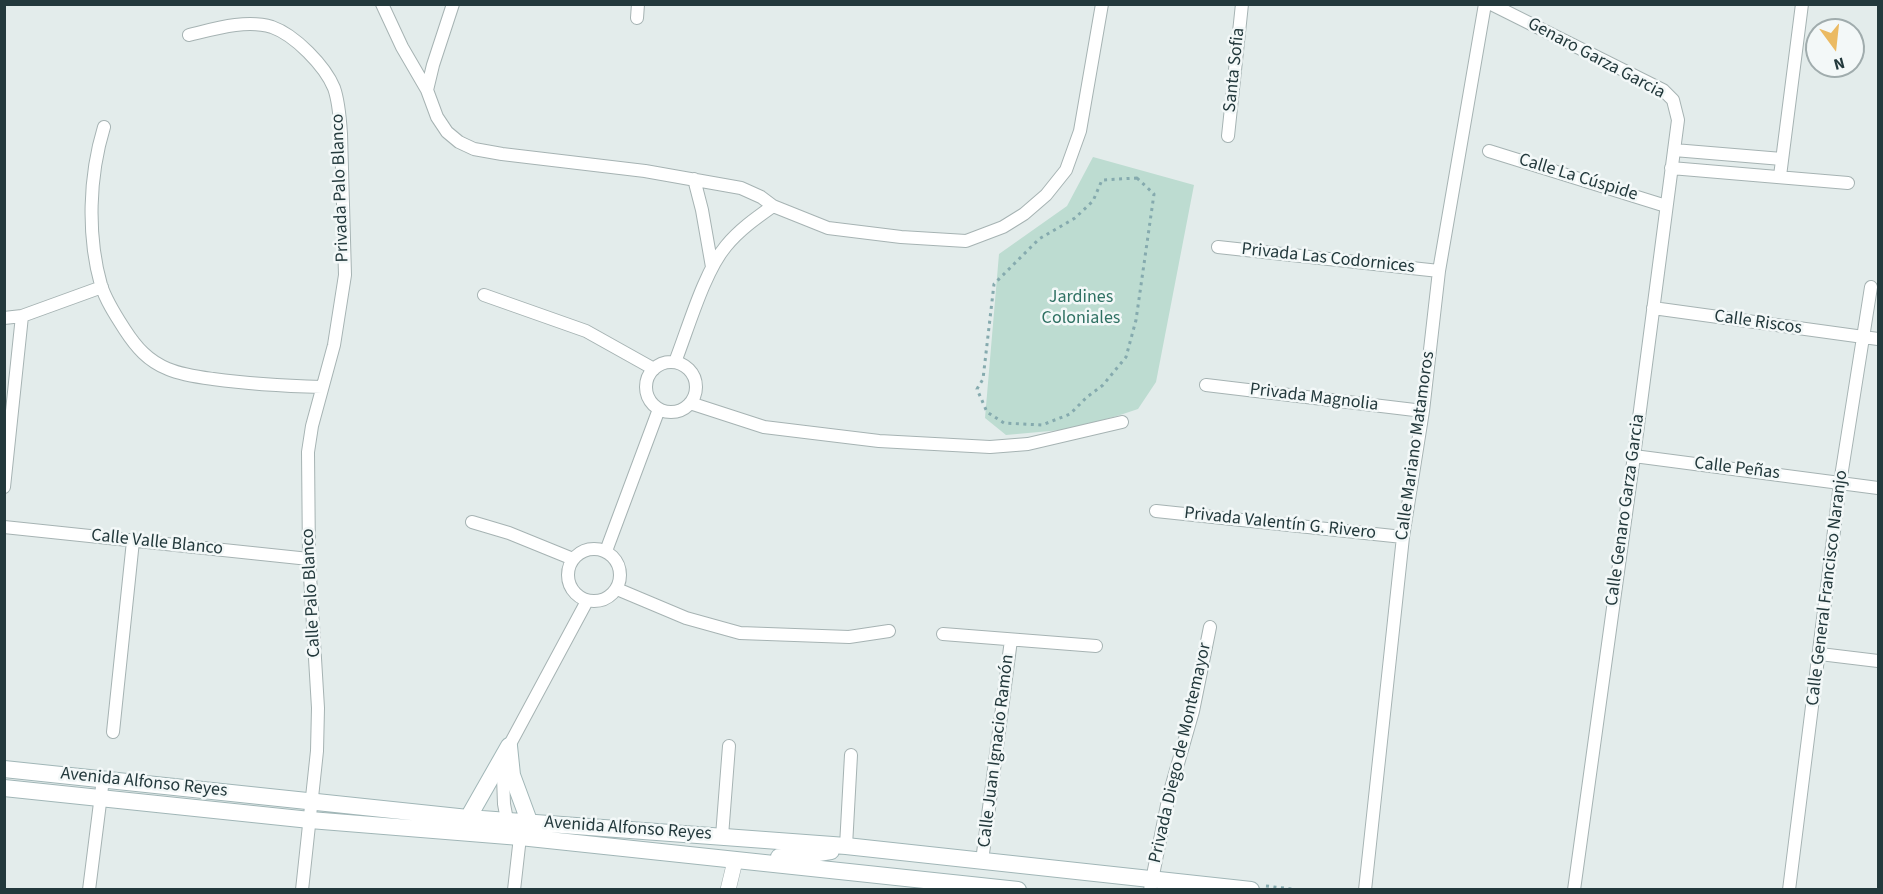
<!DOCTYPE html>
<html>
<head>
<meta charset="utf-8">
<style>
  body { margin:0 }
  #map { position:relative; width:1883px; height:894px; overflow:hidden; background:#e3eceb; font-family:"Source Sans 3",sans-serif }
  canvas { display:block }
  .frame { position:absolute; inset:0; border:6px solid #23393c; pointer-events:none }
  .north { position:absolute; left:1805px; top:18px; width:60px; height:60px; box-sizing:border-box; background:#f3f8f8; border:2px solid #a0acad; border-radius:50%; rotate:165deg; font-size:16px; font-weight:700; line-height:24px; text-align:center; color:#23393c }
  .north::after { content:''; display:block; margin:auto; width:21px; height:27px; background:#ebba62; clip-path:polygon(50% 0,100% 100%,50% 72%,0 100%) }
</style>
</head>
<body>
<div id="map">
<canvas width="1883" height="894"></canvas>
<div class="frame"></div>
<div class="north">N</div>
</div>
<script>
const g = document.querySelector('canvas').getContext('2d');
g.lineJoin = 'round';
function paint(path, color) { g.fillStyle = color; g.fill(path, 'evenodd'); }
function strokePath(path, color, width, dash) { g.strokeStyle = color; g.lineWidth = width; g.lineCap = dash ? 'butt' : 'round'; g.setLineDash(dash || []); g.stroke(path); }
function label(font, color, halo, rows, align = 'center') {
  g.font = font + ' "Source Sans 3",sans-serif'; g.lineWidth = 5; g.setLineDash([]); g.textBaseline = 'middle'; g.strokeStyle = halo; g.fillStyle = color; for (const [text, x, y, turn = 0] of rows) {
    g.save(); g.translate(x, y); g.rotate((+turn || 0) * Math.PI / 180); g.textAlign = isNaN(turn) ? turn : align; if (halo) g.strokeText(text, 0, 0); g.fillText(text, 0, 0); g.restore();
  }
}
const green = new Path2D(`
  M1093,157L1194,185L1156,382L1138,409L1120,415L1072,429L1006,435L985,418L999,254L1067,206Z`);
const path = new Path2D(`
  M1137,178L1154,194L1136,320L1126,357L1103,385L1087,397L1070,414L1042,425L1004,423L987,412L977,389L983,379L994,284L1039,239L1075,218L1093,201L1102,180Z
  M1266,886L1300,890`);
const minor = new Path2D(`
  M382,4L402,47L427,90L437,117L447,132L459,142L474,149L502,154L645,171L741,188L761,197L773,206L828,228L901,237L966,241L1003,227L1024,214L1046,195L1066,170L1080,131L1102,4
  M1491,4L1663,90L1673,100L1678,120L1634,456L1574,890
  M637,18L638,4
  M189,35C214,29 246,19 272,27C295,35 325,66 334,88C339,102 340,119 341,134L345,275L334,345L312,426L308,452L309,559L318,708L317,751L302,890
  M427,90L433,65L453,4
  M104,127C89,176 87,235 101,285C106,301 116,316 125,330C136,347 148,361 168,369C182,375 198,377 213,379C249,384 286,386 322,387
  M1228,136L1242,4
  M1674,150L1782,159
  M1489,151L1666,206
  M1671,168L1848,183
  M1780,176L1802,4
  M694,179L702,210L712,267
  M1218,247L1439,271
  M484,295L586,331L654,369
  M1653,308L1878,339
  M4,318L22,316L102,287
  M675,362C688,329 704,272 726,246C739,230 756,218 773,206
  M646 387a25 25 0 1 1 50 0a25 25 0 1 1-50 0Z
  M1206,385L1423,411
  M690,403L764,427L879,441L990,447L1028,444L1122,422
  M1634,456L1878,488
  M4,487L22,316
  M1156,511L1403,537
  M472,522L509,533L573,559
  M4,527L309,559
  M568 575a26 26 0 1 1 52 0a26 26 0 1 1-52 0Z
  M606,551L659,409
  M617,589L686,618L740,633L849,637L889,631
  M943,634L1096,646
  M1820,654L1878,661
  M113,732L133,541
  M722,836L729,746
  M846,846L851,755
  M982,861L1011,640
  M89,890L103,779
  M514,890L520,837L507,820L504,804L503,776L509,746L587,601
  M1150,890L1169,795L1193,711L1210,627
  M1365,890L1403,537L1423,411L1439,271L1485,4
  M1789,890L1840,483L1871,287`);
const tertiary = new Path2D(`
  M728,890L735,861`);
const secondary = new Path2D(`
  M509,746L512,775L529,821
  M4,769L468,818L846,846L1251,890
  M4,788L310,820L520,837L1018,890
  M468,818L509,746
  M779,857H793L831,851`);
const streetNames = [
  ["Genaro Garza Garcia",1596,59,28],
  ["Santa Sofia",1235,70,-84],
  ["Calle La Cúspide",1578,178,17],
  ["Privada Palo Blanco",341,188,-92],
  ["Privada Las Codornices",1328,259,6],
  ["Calle Riscos",1758,323,8],
  ["Privada Magnolia",1314,398,7],
  ["Calle Mariano Matamoros",1416,446,-82],
  ["Calle Peñas",1737,469,7],
  ["Calle Genaro Garza Garcia",1626,510,-82],
  ["Privada Valentín G. Rivero",1280,524,6],
  ["Calle Valle Blanco",157,543,6],
  ["Calle General Francisco Naranjo",1828,588,-83],
  ["Calle Palo Blanco",312,593,-93],
  ["Calle Juan Ignacio Ramón",997,751,-83],
  ["Privada Diego de Montemayor",1181,753,-77],
  ["Avenida Alfonso Reyes",144,783,6],
  ["Avenida Alfonso Reyes",628,829,4]
];
const parkNames = [
  ["Jardines",1081,298],
  ["Coloniales",1081,319]
];
paint(green, '#bddcd1');
strokePath(minor, '#a6b3b3', 14);
strokePath(tertiary, '#a6b3b3', 16);
strokePath(secondary, '#a1b6b7', 18);
strokePath(path, '#85aaae', 3, [3, 4.5]);
strokePath(minor, '#fff', 12);
strokePath(tertiary, '#fff', 15);
strokePath(secondary, '#fff', 16);
label('18px', '#23393c', '#f3f8f8', streetNames);
label('18px', '#2f7163', '#f3f8f8', parkNames);
</script>
</body>
</html>
